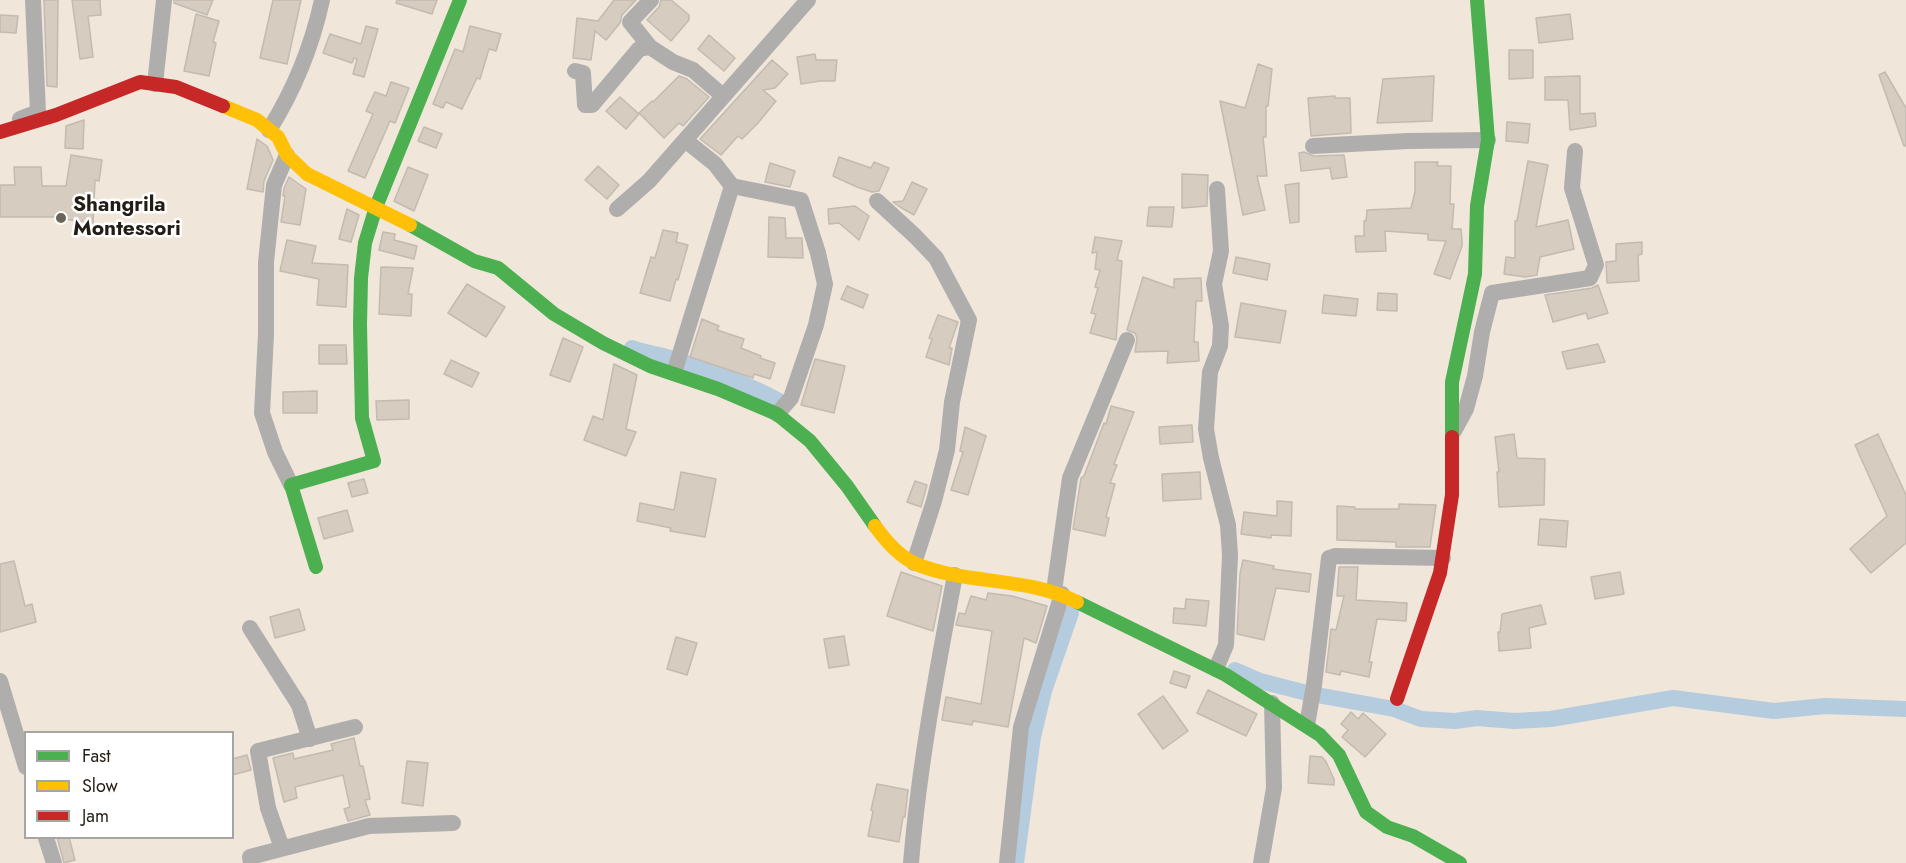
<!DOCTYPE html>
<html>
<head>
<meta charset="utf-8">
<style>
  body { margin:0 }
  #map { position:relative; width:1906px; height:863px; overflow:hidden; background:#f0e6da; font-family:Jost,sans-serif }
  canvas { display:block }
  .legend { position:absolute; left:24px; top:731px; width:210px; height:108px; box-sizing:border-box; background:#fff; border:2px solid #a7a5a1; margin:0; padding:8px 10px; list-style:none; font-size:18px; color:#241d15 }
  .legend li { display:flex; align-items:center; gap:12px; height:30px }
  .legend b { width:30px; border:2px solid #a7a5a1 }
</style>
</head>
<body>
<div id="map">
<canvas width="1906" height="863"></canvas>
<ul class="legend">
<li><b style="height:8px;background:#4caf50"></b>Fast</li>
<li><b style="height:8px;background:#ffc107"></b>Slow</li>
<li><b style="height:8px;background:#c62828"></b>Jam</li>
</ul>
</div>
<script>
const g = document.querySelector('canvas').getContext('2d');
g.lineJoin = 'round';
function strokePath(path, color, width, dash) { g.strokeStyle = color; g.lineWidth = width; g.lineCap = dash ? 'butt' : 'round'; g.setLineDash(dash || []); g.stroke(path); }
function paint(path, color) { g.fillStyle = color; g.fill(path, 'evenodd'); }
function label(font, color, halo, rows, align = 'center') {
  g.font = font + ' Jost,sans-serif'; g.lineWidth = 5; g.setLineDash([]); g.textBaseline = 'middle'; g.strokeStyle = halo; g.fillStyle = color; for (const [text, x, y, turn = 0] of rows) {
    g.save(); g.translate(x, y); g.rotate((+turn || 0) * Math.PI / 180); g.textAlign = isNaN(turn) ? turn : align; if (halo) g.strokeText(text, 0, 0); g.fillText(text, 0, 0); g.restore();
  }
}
const canal = new Path2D(`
  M632,348C645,353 660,354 673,359C709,370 746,383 779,401
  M1235,670L1260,681L1307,693
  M1317,695L1394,709L1421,719L1455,721L1477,718L1514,721L1551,719L1673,698L1774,711L1825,706L1906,709
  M1016,863L1033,737L1044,691L1071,613`);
const building = new Path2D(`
  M44,0H58L57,87L47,86Z
  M72,0H100L101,15L88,16L93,57L80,59Z
  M174,0H213L207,15L174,3Z
  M273,0H301L287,64L260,58Z
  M397,0H437L432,14L396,3Z
  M614,0H636L622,15L620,23L606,40L595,31L591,60L573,58L577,18L598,21Z
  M661,0H671L689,15V20L671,41L647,20L659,7Z
  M196,14L219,21L213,42L216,43L209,76L184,71Z
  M1570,14L1573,39L1539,43L1536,18Z
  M0,15L18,16L16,33L0,32Z
  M366,26L378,29L364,77L353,74L357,59L354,58L352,63L323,53L330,34L361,44Z
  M470,26L501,34L496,51L489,49L480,79L477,78L462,109L446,102L443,108L433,104L455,49L463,52Z
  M709,35L735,58L724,71L698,49Z
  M1509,50H1533V78L1509,79Z
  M815,54L816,60H837L835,81H820L801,84L797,57Z
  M772,60L788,74L775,88L763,90L776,101L758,123L742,139L738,136L721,155L700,139Z
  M1258,64L1272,69L1268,106H1266V137H1263L1267,176H1257L1265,210L1243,215L1220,101L1245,108Z
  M1885,72L1906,108V146H1904L1879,75Z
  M679,76L687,79L709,97L683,126L679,123L664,138L639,113L652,101L653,102Z
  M1434,76L1432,121L1377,123L1383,79Z
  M1580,76V114L1595,113L1596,126L1570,130L1568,100H1545V77Z
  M391,82L409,88L395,123L390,121L365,178L348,171L373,114L366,111L375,92L386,96Z
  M1335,96V98H1350L1351,133L1311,136L1308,98Z
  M620,97L639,114L626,129L606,111Z
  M84,120L83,149L65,148L66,126Z
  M1507,122L1530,124L1528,143L1506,141Z
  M424,127L442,134L436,148L418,141Z
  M257,139L267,146L273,160L264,181L263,192L247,189Z
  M1304,152L1314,156L1344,155L1347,177L1332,179L1330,168L1301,171L1299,153Z
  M71,155L102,160L99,181L95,180L93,223L64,219V217H0V185H15L14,167H41L42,186H66Z
  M839,157L871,168L874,162L889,168L879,191L872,192L857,187L833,176Z
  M1528,161L1548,165L1536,227L1568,220L1574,249L1540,257L1537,275L1525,277L1504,274L1506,257L1515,258V221H1517Z
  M1415,162H1438L1437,166H1451L1450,204H1454L1452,229H1461L1462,240V246L1450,279L1434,274L1446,241L1428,240V234L1385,231L1386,251L1356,252L1355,236H1364V221H1366L1367,210L1411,208L1415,192Z
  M770,163L795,171L790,187L765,182Z
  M598,166L619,185L607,199L585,180Z
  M408,167L428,175L414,211L394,201Z
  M1182,174L1208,175L1207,206L1182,208Z
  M289,177L306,189L300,225L281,222L285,196H283L284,188Z
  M912,182L927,189L914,215L900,207L893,202L903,201Z
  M1299,183V222L1290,223L1285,185Z
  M855,206L869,216L859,240L839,223L829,224L828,209Z
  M1149,207H1174L1172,227L1147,226Z
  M347,209L359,215L351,242L339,239Z
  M769,217L785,218L786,238H802L803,258L768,257Z
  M663,230L678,233L676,242L688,245L678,280L676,279L670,301L640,293L651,257L655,258Z
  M383,232L395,234L394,240L417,246L414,259L379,250Z
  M1095,237L1122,241L1117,260L1122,261L1116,340L1090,333L1096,314L1091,313L1098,288L1095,287L1100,270L1095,269L1097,252L1092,253Z
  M287,240L316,246L312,263L348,265L346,307L317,305L319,279L280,271Z
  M1642,242V254L1638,255L1639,281L1607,283L1606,262L1616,261V244Z
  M1236,257L1270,264L1267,280L1233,273Z
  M381,267L413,268L408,294H412L411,316L379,314Z
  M1143,277L1174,288V279L1201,278L1202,301H1196L1194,342H1198L1199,361L1167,363L1168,351L1135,352L1137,338L1135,333L1127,330Z
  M467,284L505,307L486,337L448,313Z
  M1598,285L1608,313L1588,319L1586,313L1553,322L1545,295L1592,288Z
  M847,286L868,295L863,308L841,299Z
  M1378,293L1397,294V311L1377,310Z
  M1324,295L1358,299L1356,316L1322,313Z
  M1241,303L1286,311L1280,343L1235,337Z
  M938,315L958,322L949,348H952L949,365L926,357L932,339L929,338Z
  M702,319L719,326L717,330L744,339L741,348L761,356L760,358L775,363L770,379L754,374L753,378L690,357Z
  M563,338L583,347L570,382L550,375Z
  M1598,344L1605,362L1567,369L1562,352Z
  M319,345H346L347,364H319Z
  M815,359L845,366L834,413L801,405Z
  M451,360L479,373L472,387L444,374Z
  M614,364L637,375L626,429L636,432L626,456L584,440L593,416L603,420Z
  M317,391V413H283V392Z
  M409,400V419L377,420L376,401Z
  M1111,406L1134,412L1114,464L1117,465L1110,483L1115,484L1106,517L1109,518L1105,536L1073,529L1081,478L1084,476L1104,423L1106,424Z
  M1192,425L1193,442L1160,444L1159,427Z
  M965,427L986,436L968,495L951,490L963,452L960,451Z
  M1514,434L1517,458L1545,459L1544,505L1499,507L1497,472H1499L1495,437Z
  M1878,434L1906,495V543L1871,573L1850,549L1887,516L1855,445Z
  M681,472L716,479L705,537L670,531L671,528L637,521L640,503L674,510Z
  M1200,472L1201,499L1163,501L1162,474Z
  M364,479L368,493L352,497L348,483Z
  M915,481L927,485L921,507L907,502Z
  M1277,501L1292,502L1291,536L1271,535V538L1241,534L1244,512L1277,516Z
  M1399,504L1436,505L1430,547H1396V542L1337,540V506L1355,507V509H1399Z
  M347,510L353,531L324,539L318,518Z
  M1540,519L1568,521L1566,547L1538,545Z
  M1243,560L1274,566L1273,569L1311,574L1309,592L1276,588L1264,640L1237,634L1240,574Z
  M14,561L25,606L32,604L36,622L0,632V564Z
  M1339,567H1358L1356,600L1407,603L1406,621L1377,619L1369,662H1372L1369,677L1341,671L1340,675L1326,672L1331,629L1336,630L1344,596H1337Z
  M901,572L942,586L933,631L887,616Z
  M1620,572L1624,594L1595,599L1591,577Z
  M988,593L1012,596L1047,606L1036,643L1024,638L1008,727L973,721L972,725L942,720L946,697L981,704L992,631L956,625L959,613L965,614L971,596L986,600Z
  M1186,599L1209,601L1206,626L1173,623L1174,608L1185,609Z
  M1541,605L1546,624L1529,628L1531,648L1499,651L1498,632H1500L1502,614Z
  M299,609L305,630L275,638L270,617Z
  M844,636L849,665L829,668L824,639Z
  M676,637L697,643L687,675L667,669Z
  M1174,671L1190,676L1186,688L1170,683Z
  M1208,690L1257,714L1246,736L1197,713Z
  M1163,696L1188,731L1163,749L1138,714Z
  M1351,712L1358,719L1363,713L1386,734L1365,757L1342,737L1348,730L1341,724Z
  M354,738L360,766H363L370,799L365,800L370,815L348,821L344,809L350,807L343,775L295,787L297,798L284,802L273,758L293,753L294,759L333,750L331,744Z
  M247,755L251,770L232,775V759Z
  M1310,756L1322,757L1326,762L1334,779V785L1308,783Z
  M407,761L428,763L423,806L402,803Z
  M877,784L908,790L905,817H903L899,842L868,836L873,811L871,810Z
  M57,837H69L75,860L64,863Z`);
const street = new Path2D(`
  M651,0L630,22L650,47L673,62L693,70L723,96
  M575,71L583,73L585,105H592L639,49L650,47
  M155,84L164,0
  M20,119L38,112L33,0
  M269,130C294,90 312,46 322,0
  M1313,146L1408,141L1488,140
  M287,155L274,185L266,262V334L262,413L275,452L291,485
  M732,186L801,200L818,253L825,284L816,325L791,398L777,414
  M877,201L915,236L936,258L969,320L952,402L947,450L934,501L914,563
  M617,209L649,181L808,0
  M674,373L732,186L715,164L685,140
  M1454,431L1466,409L1475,376L1482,332L1492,293L1590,278L1596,265L1572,188L1575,151
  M1054,591L1070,478L1127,340
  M250,628L299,705L310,739
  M1216,669L1226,645L1230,555L1228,525L1211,458L1206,429L1210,372L1220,346L1221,326L1214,284L1221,251L1217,189
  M0,681L26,767
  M1307,725L1314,685L1329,558L1335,556L1443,558
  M46,838L54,863
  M282,848L268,808L258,751L355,727
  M251,863L250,857L369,826L453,823
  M911,863C919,766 937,670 955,575
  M1007,863L1021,727L1062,594
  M1261,863L1274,788L1272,703`);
const fast = new Path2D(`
  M410,225L474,261L498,268L554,314L603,343L650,366L718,389L777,414L810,441L847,486L875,526
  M1452,437V382L1475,274L1477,206L1488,140L1477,0
  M316,567L291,485L374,461L362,418L360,325L361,278L365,243L376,207L460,0
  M1077,602L1226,675L1320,735L1339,755L1366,812L1387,827L1413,836L1460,863`);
const slow = new Path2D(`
  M223,106L257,120L278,137L287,155L307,174L410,225
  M875,526C885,540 900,557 916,564C967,585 1025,576 1077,602`);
const jam = new Path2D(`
  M0,132L56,115L140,82L176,87L223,106
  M1397,699L1440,573L1452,495V437`);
const markers = [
  [61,218,6,"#6b635a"]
];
const poiNames = [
  ["Shangrila",73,206],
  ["Montessori",73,230]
];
strokePath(canal, '#b5cbde', 16);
paint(building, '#d7ccc0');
strokePath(building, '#c2bbb1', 1.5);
strokePath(street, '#afaead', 16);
strokePath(fast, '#4caf50', 14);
strokePath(slow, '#ffc107', 14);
strokePath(jam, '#c62828', 14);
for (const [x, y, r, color] of markers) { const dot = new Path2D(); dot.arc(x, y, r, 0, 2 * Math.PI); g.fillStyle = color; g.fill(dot); strokePath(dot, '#fff', 2); }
label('bold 21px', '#241d15', '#fff', poiNames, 'left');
</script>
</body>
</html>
